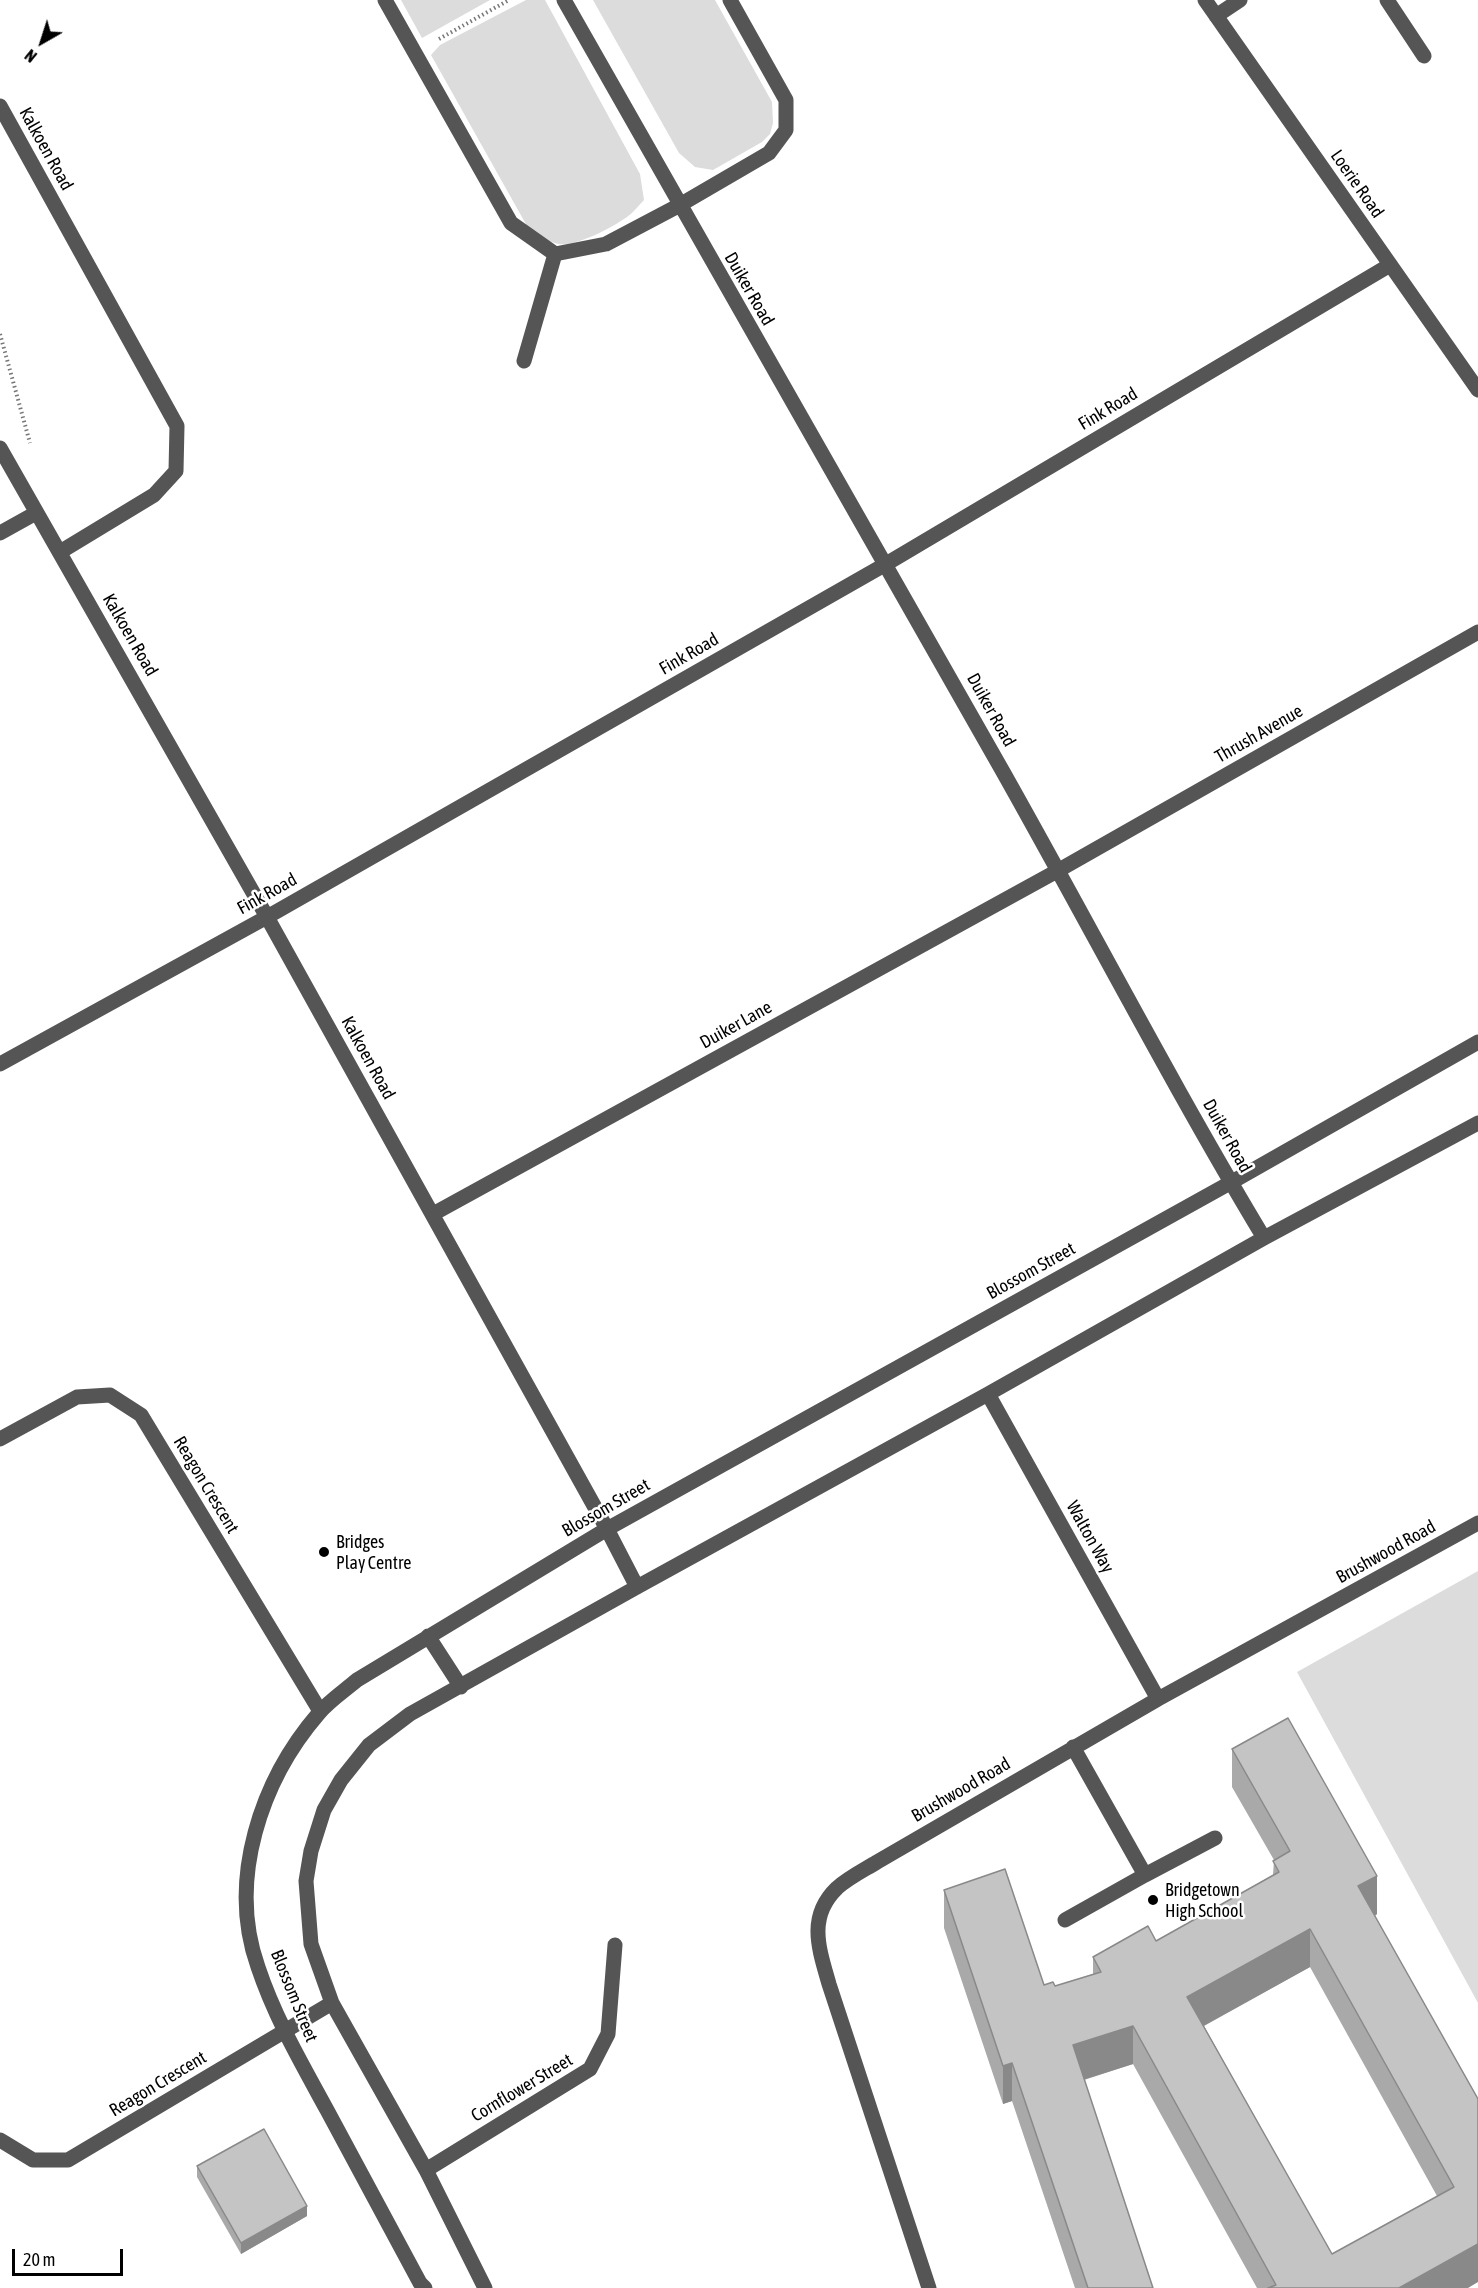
<!DOCTYPE html>
<html>
<head>
<meta charset="utf-8">
<style>
  body { margin:0 }
  #map { position:relative; width:1478px; height:2288px; overflow:hidden; background:#fff; font-family:"Asap Condensed",sans-serif }
  canvas { display:block }
  .north { position:absolute; left:12px; top:12px; width:60px; height:60px; -webkit-text-stroke:4px #fff; paint-order:stroke; rotate:219deg; font-size:16px; font-weight:700; line-height:24px; text-align:center; color:#000 }
  .north::after { content:''; display:block; margin:auto; width:21px; height:27px; background:#000; clip-path:polygon(50% 0,100% 100%,50% 72%,0 100%) }
  .scale { position:absolute; left:12px; top:2249px; width:111px; height:27px; box-sizing:border-box; border:3px solid #000; border-top:0; padding-left:8px; font-size:18px; line-height:21px; white-space:nowrap; color:#000; -webkit-text-stroke:4px #fff; paint-order:stroke }
</style>
</head>
<body>
<div id="map">
<canvas width="1478" height="2288"></canvas>
<div class="north">N</div>
<div class="scale">20 m</div>
</div>
<script>
const g = document.querySelector('canvas').getContext('2d');
g.lineJoin = 'round';
function paint(path, color) { g.fillStyle = color; g.fill(path, 'evenodd'); }
function strokePath(path, color, width, dash) { g.strokeStyle = color; g.lineWidth = width; g.lineCap = dash ? 'butt' : 'round'; g.setLineDash(dash || []); g.stroke(path); }
function label(font, color, halo, rows, align = 'center') {
  g.font = font + ' "Asap Condensed",sans-serif'; g.lineWidth = 5; g.setLineDash([]); g.textBaseline = 'middle'; g.strokeStyle = halo; g.fillStyle = color; for (const [text, x, y, turn = 0] of rows) {
    g.save(); g.translate(x, y); g.rotate((+turn || 0) * Math.PI / 180); g.textAlign = isNaN(turn) ? turn : align; if (halo) g.strokeText(text, 0, 0); g.fillText(text, 0, 0); g.restore();
  }
}
const green = new Path2D(`
  M401,0H490L422,38Z
  M526,0H545L640,174L644,200C639,205 634,212 627,217C613,227 576,247 559,244C547,242 536,233 527,226L431,55L440,45Z
  M593,0H715L772,102L773,123L770,134L762,142L713,170L695,167L679,153Z
  M1478,1571V2003L1297,1672Z`);
const path = new Path2D(`
  M439,39L509,0
  M0,334L30,443`);
const minor = new Path2D(`
  M385,0L511,223L555,254L606,244L678,206L769,153L786,130V100L730,0
  M564,0C708,258 857,513 1002,770C1090,926 1172,1085 1264,1238
  M1205,0L1478,390
  M1387,0L1424,56
  M1216,16L1240,0
  M0,106L177,426L176,471L154,495L60,552
  M524,361L555,254
  M0,448L267,917L607,1529L637,1587
  M0,533L36,513
  M0,1064L267,917L886,564L1390,265
  M433,1214L1059,870L1478,632
  M988,1394L1158,1699
  M0,1439L77,1397L110,1395L141,1415L320,1711
  M428,1636L461,1687
  M1145,1875L1215,1838
  M1065,1920L1145,1875L1073,1747
  M0,2140L33,2160H68L332,2003
  M426,2170L590,2069L608,2034L615,1945
  M425,2288L420,2283C389,2225 358,2168 327,2110C302,2064 275,2018 258,1967C227,1880 261,1780 319,1713C329,1701 344,1691 357,1680L607,1529L1230,1183L1478,1042
  M485,2288L426,2170L332,2003L311,1944L306,1881L311,1851L324,1810L341,1780L369,1745L410,1714L637,1587L988,1394L1264,1238L1478,1123
  M929,2288L829,1984C819,1949 807,1917 837,1888C848,1878 864,1870 877,1862L1158,1699L1478,1523`);
const wall = new Path2D(`
  M1232,1749L1377,1914L1375,1916L1478,2099L1468,2288H1257L1133,2064L1084,2080L1153,2288H1075L1012,2101L1003,2104L944,1928V1890L1044,1985L1055,1986L1093,1974V1957L1156,1941L1273,1875L1274,1860L1232,1787ZM1310,1967L1437,2196L1332,2254L1204,2026Z
  M197,2166L307,2216L241,2254L197,2177Z`);
const shadedWall = new Path2D(`
  M1377,1876V1914L1358,1925V1886Z
  M1310,1929V1967L1187,2035V1997Z
  M1133,2026V2064L1073,2083V2045Z
  M1012,2063V2101L1003,2104V2066Z
  M307,2206V2216L241,2254V2243Z
  M1478,2244V2282L1468,2288H1399Z`);
const building = new Path2D(`
  M1288,1718L1377,1876L1358,1886L1478,2099V2244L1399,2288H1268L1276,2285L1133,2026L1073,2045L1153,2288H1088L1012,2063L1003,2066L944,1890L1005,1869L1044,1985L1053,1982L1055,1986L1101,1972L1093,1957L1148,1926L1156,1941L1279,1872L1273,1861L1290,1851L1232,1749ZM1310,1929L1454,2187L1332,2254L1187,1997Z
  M264,2129L307,2206L241,2243L197,2166Z`);
const markers = [
  [324,1552,6,"#000"],
  [1153,1900,6,"#000"]
];
const streetNames = [
  ["Kalkoen Road",46,149,61],
  ["Loerie Road",1357,184,55],
  ["Duiker Road",749,289,60],
  ["Fink Road",1108,409,-31],
  ["Kalkoen Road",130,635,60],
  ["Fink Road",689,654,-30],
  ["Duiker Road",991,710,61],
  ["Thrush Avenue",1259,734,-30],
  ["Fink Road",267,894,-29],
  ["Duiker Lane",736,1025,-29],
  ["Kalkoen Road",368,1058,61],
  ["Duiker Road",1227,1136,61],
  ["Blossom Street",1031,1271,-29],
  ["Reagon Crescent",206,1485,59],
  ["Blossom Street",606,1508,-30],
  ["Walton Way",1090,1537,61],
  ["Brushwood Road",1386,1552,-29],
  ["Brushwood Road",961,1790,-30],
  ["Blossom Street",294,1996,68],
  ["Reagon Crescent",158,2084,-31],
  ["Cornflower Street",522,2088,-31]
];
const poiNames = [
  ["Bridges",336,1542],
  ["Play Centre",336,1563],
  ["Bridgetown",1165,1890],
  ["High School",1165,1911]
];
paint(green, '#dcdcdc');
strokePath(path, '#777', 4, [1.5, 3]);
strokePath(minor, '#555', 15);
paint(wall, '#a9a9a9');
paint(shadedWall, '#898989');
paint(building, '#c4c4c4');
strokePath(building, '#898989', 1.5);
for (const [x, y, r, color] of markers) { const dot = new Path2D(); dot.arc(x, y, r, 0, 2 * Math.PI); g.fillStyle = color; g.fill(dot); strokePath(dot, '#fff', 2); }
label('18px', '#000', '#fff', streetNames);
label('18px', '#000', '#fff', poiNames, 'left');
</script>
</body>
</html>
